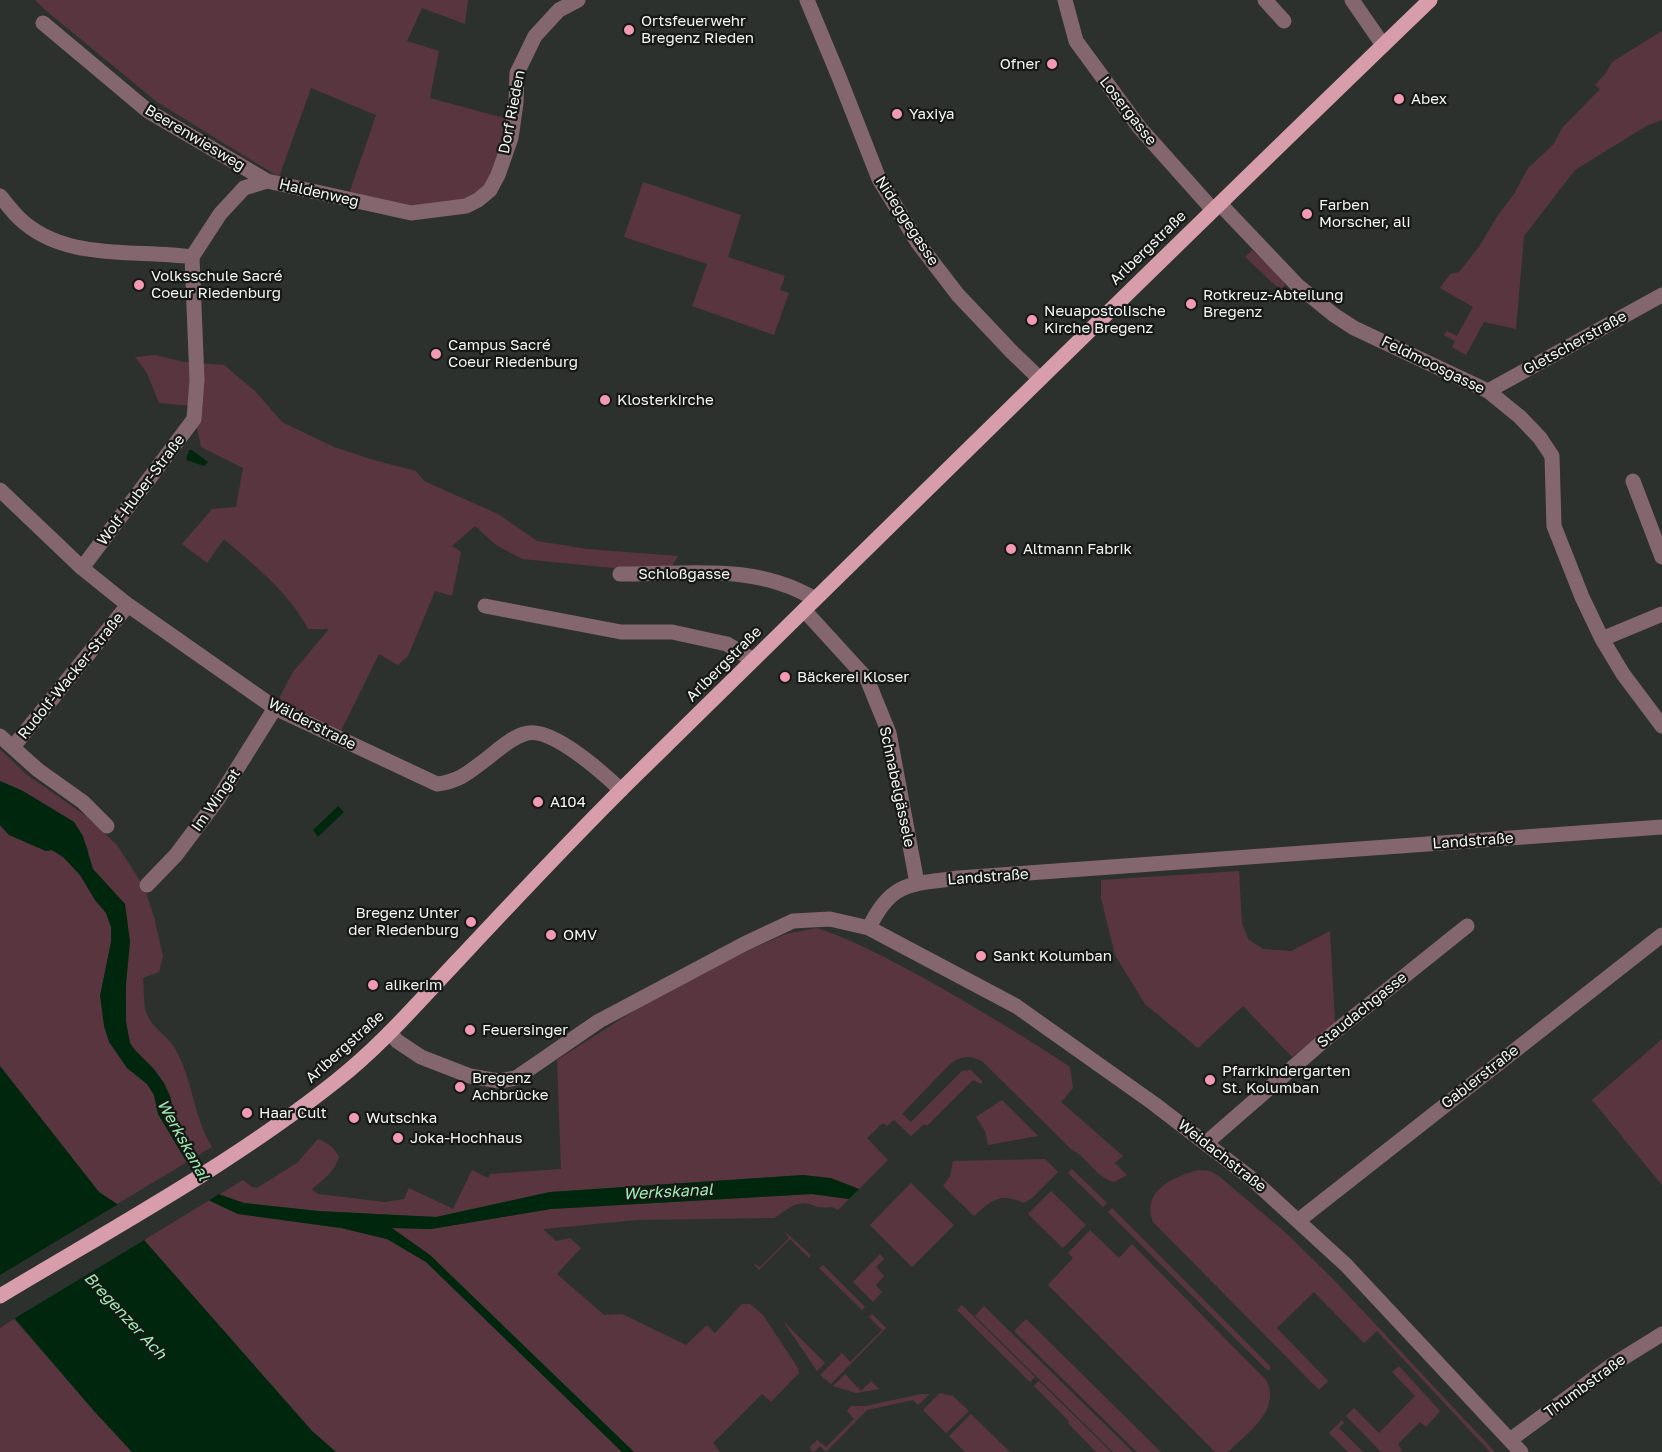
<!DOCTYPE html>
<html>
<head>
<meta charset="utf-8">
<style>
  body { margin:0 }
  canvas { display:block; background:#2c312d }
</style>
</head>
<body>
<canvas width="1662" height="1452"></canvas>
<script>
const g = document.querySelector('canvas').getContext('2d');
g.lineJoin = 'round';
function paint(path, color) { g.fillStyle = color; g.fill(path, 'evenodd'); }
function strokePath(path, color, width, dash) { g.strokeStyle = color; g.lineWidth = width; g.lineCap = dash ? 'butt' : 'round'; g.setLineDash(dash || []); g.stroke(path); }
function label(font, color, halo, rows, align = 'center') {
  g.font = font + ' "Golos Text",sans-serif'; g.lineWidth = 4.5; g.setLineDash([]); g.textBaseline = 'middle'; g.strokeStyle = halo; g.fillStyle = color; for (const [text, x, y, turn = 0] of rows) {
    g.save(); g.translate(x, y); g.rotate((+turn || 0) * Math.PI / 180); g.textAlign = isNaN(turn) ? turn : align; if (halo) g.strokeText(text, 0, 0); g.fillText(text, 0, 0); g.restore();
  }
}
const green = new Path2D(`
  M35,0H468L465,24L422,8L407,41L439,51L430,98L511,120L495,174L475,197L413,209L348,197L376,115L311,88L279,177L157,102L44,9Z
  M1662,31V120L1648,125L1575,170L1524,236L1516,329L1484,322L1466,355L1452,347L1455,341L1444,335L1447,331L1457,336L1473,307L1440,288L1450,274L1459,272L1479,247L1498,215L1514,194L1528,168L1553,145L1563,127L1600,89L1595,85L1606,73L1612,62Z
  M643,182L741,215L728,257L785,276L780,290L789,293L774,335L692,306L707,264L624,237Z
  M1252,250L1282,278L1285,285L1282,288L1276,286L1245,257Z
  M155,355L184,362L224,365L256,392L282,422L334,447L370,459L416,471L424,481L498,514L537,541L587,549L678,556L672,566L624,569L522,559L496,545L475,526L452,546L461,552L452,596L435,591L408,656L398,665L379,654L341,731L277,702L293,672L329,629H308C289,592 255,566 224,539L207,563L182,544L212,509L236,507L243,468L201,447L197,428L203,407L159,403L147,373L135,357Z
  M0,749L26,774L86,816L117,845L144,887L154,917L163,956L159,972L143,978C144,987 143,1007 147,1015C152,1027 167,1036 174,1047C193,1078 193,1117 212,1147L196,1156L175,1119L170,1096L130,1043L126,1022V983L130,942L125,904L93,869L89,859L88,849L74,822L23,791L0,781Z
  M0,825L9,835L46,851L51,850L63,857L80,875L95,900L106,913L111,927V942L100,996L127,1068L147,1084L154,1095L158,1114L187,1162L117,1204L99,1192L0,1066Z
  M1239,871L1242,923L1248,939L1263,949L1291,951L1330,931L1335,1024L1292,1057L1243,1006L1198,1048L1145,1004L1115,955L1101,898V880Z
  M817,928C862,943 903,967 945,990C987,1015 1029,1039 1070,1067L1073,1088L1061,1102L1123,1156L1115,1163L1127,1175L1114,1182C1097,1178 1087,1157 1071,1149L983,1062C970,1054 959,1056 948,1066L902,1114L911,1122L962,1071L971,1070L982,1081V1084L973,1080L927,1126L924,1124L911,1136L894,1120L887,1126L883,1123L867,1138L888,1160L859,1189L831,1179L803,1175L550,1192L436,1217L318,1211L244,1203L220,1194L243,1180L252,1187L257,1188L297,1163L318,1139C328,1143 334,1147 339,1157C334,1172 324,1179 312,1189L318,1194L385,1202L404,1199L409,1188L453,1209L472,1170L488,1178L490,1174L561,1169L557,1060L665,991L730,958L786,934Z
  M1662,1039V1185L1592,1100Z
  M1002,1100L1038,1136L988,1145L985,1131L976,1117Z
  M1045,1159L1058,1172L1032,1198L1024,1203C1000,1192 992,1200 974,1216L943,1186L950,1176L953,1161Z
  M1072,1169L1107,1203L1103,1207L1068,1173Z
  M1198,1170L1210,1171L1220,1177L1286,1233L1333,1279L1495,1452H1490L1377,1331L1364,1343L1314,1292L1277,1328L1328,1381L1319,1390L1153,1222C1141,1191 1173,1177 1198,1170Z
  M911,1183L954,1225L912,1267L870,1225Z
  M1051,1191L1086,1225L1063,1248L1028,1214Z
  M812,1194L849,1199L838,1210C831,1205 827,1209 819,1207C816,1207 813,1205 810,1204C795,1200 785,1212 774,1218L637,1220L543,1229L556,1241L570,1238L581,1248L557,1274L604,1315L622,1314L686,1345L707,1325L715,1333L742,1304H750L763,1315L798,1368L799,1373L771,1402L762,1394L713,1443L720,1452H634L430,1255L390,1228L431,1229L551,1209Z
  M210,1200L238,1214L341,1228L387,1239L426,1262L622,1452H336L312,1431L144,1240Z
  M1112,1208L1270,1366V1369L1269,1371L1265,1368L1108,1212Z
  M1090,1230L1119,1258L1132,1244L1266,1380C1282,1410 1247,1433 1228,1452H1215L1048,1285L1073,1258L1068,1253Z
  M784,1231L811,1255L809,1258L790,1239L759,1270L753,1263L760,1267L789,1238Z
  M880,1254L884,1259L876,1267L884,1276L876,1285L882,1292L873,1302L853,1282Z
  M823,1265L865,1307L862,1310L819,1268Z
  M962,1305L1035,1377L1030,1382L957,1310Z
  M984,1306L1133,1452H1113L975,1316Z
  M872,1314L886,1328L831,1384L820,1375L842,1353L850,1362L882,1330L869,1317Z
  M14,1319L94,1411L132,1452H0V1328Z
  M1026,1319L1161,1452H1137L1014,1331Z
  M783,1321L825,1363L817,1371Z
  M1399,1366L1440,1411L1426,1427L1420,1422L1398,1444L1402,1450L1400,1452H1381L1346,1416L1354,1408L1379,1433L1415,1396L1392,1372Z
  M845,1374L861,1391L871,1381L879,1389L856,1393L833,1386Z
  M1039,1381L1111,1452H1096L1068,1423L1069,1421L1034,1386Z
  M940,1393L953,1396L969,1411L946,1433L923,1410Z
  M921,1394H930L918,1405L913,1400L867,1410L826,1452L820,1446L814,1452L811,1451L810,1447L817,1440L826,1447L854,1419L847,1411L851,1406H866Z
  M971,1414L1010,1452H965L949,1436Z
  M1342,1420L1344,1423L1339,1428L1363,1452H1348L1329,1433Z`);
const water = new Path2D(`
  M189,450H192L208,462L204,466L186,460Z
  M0,781L23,791L74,822L83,836L93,869L125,904L130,942L126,983V1022L130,1043L133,1048L154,1069L164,1083L170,1096L175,1119L220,1195L244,1203L318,1211L436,1217L550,1192L803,1175L831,1178L859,1189L849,1199L812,1194L551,1209L431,1229L392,1228L430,1255L634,1452H622L426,1262L387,1239L341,1228L238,1214L210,1201L158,1114L154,1095L147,1084L127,1068L109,1042L104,1026L100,996L111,942V927L106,913L95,900L80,875L63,857L52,850L46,851L9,835L0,825Z
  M338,806L344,812L318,837L313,830Z
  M0,1066L99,1192L117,1204L144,1240L312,1431L336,1452H132L94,1411L0,1301Z`);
const pier = new Path2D(`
  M199,1155L222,1192L207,1202L185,1163Z
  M120,1203L146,1239L12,1320L0,1306V1275Z`);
const minor = new Path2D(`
  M1065,0L1076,41L1139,127L1213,210
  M1265,0L1284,21
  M1352,0L1383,45
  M43,23L148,111L267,181
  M0,196C6,203 12,211 18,217C63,262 134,249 192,257L220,214L244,188L267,181L411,213L466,206L478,200L490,190L498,175L511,138L516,103L517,73L535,36L559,10L578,0
  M1220,204L1297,285L1334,315L1354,328L1488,391L1520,417L1540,438L1552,456L1554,526L1582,597L1602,639L1623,674L1662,726
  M1488,391L1662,295
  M1633,481L1662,557
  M0,490L82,568L128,605L275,708L437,784C461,781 470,771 489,757C499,749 511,738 524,734C549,724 603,773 621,790
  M82,568L194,419L197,380L192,257
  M620,574C687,575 753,562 815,599
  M485,606L621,632H672L727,644L753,660
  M804,610L867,679L889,733L917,883
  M1602,639L1662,614
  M0,736L38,770L83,802L107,826
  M13,747L128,605
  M147,885L176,855L218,799L275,708
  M1206,1143L1321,1043L1467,926
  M1299,1220L1662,935
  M1510,1440L1612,1365L1662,1334`);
const tertiary = new Path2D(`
  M807,0L839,77L879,179L918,243L958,295L1012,352L1040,379
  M869,928C891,881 912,884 959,878L1662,827
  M390,1032L397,1041L421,1057L470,1076L499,1081L516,1078L599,1021L744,944L793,921L830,919L869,928L1016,1006L1153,1103L1252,1179L1346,1265L1521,1452`);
const primary = new Path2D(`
  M0,1296C113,1228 233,1163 336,1081C382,1045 420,1000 460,958C518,896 575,835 636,775C900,516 1163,257 1430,0`);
const markers = [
  [629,30,6,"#f19ab1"],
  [1052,64,6,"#f19ab1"],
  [1399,99,6,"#f19ab1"],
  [897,114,6,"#f19ab1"],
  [1307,214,6,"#f19ab1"],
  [139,285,6,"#f19ab1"],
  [1191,304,6,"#f19ab1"],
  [1032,320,6,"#f19ab1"],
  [436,354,6,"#f19ab1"],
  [605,400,6,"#f19ab1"],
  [1011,549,6,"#f19ab1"],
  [785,677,6,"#f19ab1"],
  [538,802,6,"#f19ab1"],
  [471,922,6,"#f19ab1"],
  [551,935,6,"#f19ab1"],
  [981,956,6,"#f19ab1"],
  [373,985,6,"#f19ab1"],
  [470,1030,6,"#f19ab1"],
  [1210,1080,6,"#f19ab1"],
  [460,1087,6,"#f19ab1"],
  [247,1113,6,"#f19ab1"],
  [354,1118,6,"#f19ab1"],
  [398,1138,6,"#f19ab1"]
];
const poiNames = [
  ["Ortsfeuerwehr",641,21],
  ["Bregenz Rieden",641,38],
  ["Ofner",1040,64,"right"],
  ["Abex",1411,99],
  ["Yaxiya",909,114],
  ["Farben",1319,205],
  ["Morscher, ali",1319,222],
  ["Volksschule Sacré",151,276],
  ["Coeur Riedenburg",151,293],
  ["Rotkreuz-Abteilung",1203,295],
  ["Bregenz",1203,312],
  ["Neuapostolische",1044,311],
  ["Kirche Bregenz",1044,328],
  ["Campus Sacré",448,345],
  ["Coeur Riedenburg",448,362],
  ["Klosterkirche",617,400],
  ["Altmann Fabrik",1023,549],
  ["Bäckerei Kloser",797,677],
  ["A104",550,802],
  ["Bregenz Unter",459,913,"right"],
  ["der Riedenburg",459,930,"right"],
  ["OMV",563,935],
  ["Sankt Kolumban",993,956],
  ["alikerim",385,985],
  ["Feuersinger",482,1030],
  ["Pfarrkindergarten",1222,1071],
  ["St. Kolumban",1222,1088],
  ["Bregenz",472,1078],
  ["Achbrücke",472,1095],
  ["Haar Cult",259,1113],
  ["Wutschka",366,1118],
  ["Joka-Hochhaus",410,1138]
];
const streetNames = [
  ["Losergasse",1128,111,52],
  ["Dorf Rieden",512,112,-79],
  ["Beerenwiesweg",195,138,31],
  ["Haldenweg",319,193,13],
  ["Nideggegasse",907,221,57],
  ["Arlbergstraße",1148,248,-44],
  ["Gletscherstraße",1575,343,-29],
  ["Feldmoosgasse",1433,365,26],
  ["Wolf-Huber-Straße",141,490,-53],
  ["Schloßgasse",684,574],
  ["Arlbergstraße",724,664,-45],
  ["Rudolf-Wacker-Straße",71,676,-51],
  ["Wälderstraße",312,724,27],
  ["Schnabelgässele",897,787,78],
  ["Im Wingat",216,800,-55],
  ["Landstraße",1473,841,-4],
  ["Landstraße",988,877,-4],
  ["Staudachgasse",1362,1010,-39],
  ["Arlbergstraße",345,1047,-42],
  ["Gablerstraße",1480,1077,-38],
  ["Weidachstraße",1222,1156,38],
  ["Thumbstraße",1585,1386,-36]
];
const waterNames = [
  ["Werkskanal",183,1140,61],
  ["Werkskanal",668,1192,-3],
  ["Bregenzer Ach",125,1316,47]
];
paint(green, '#59363f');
paint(water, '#00270d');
paint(pier, '#2c312d');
strokePath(minor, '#84676e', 15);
strokePath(tertiary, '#84676e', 15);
strokePath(primary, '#d79dab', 15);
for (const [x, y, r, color] of markers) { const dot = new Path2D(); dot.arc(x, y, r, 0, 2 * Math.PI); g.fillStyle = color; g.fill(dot); strokePath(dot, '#161816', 2); }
label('15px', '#f2f5f3', '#161816', poiNames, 'left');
label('15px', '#f2f5f3', '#161816', streetNames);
label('italic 16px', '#9cecb0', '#161816', waterNames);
</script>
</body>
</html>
